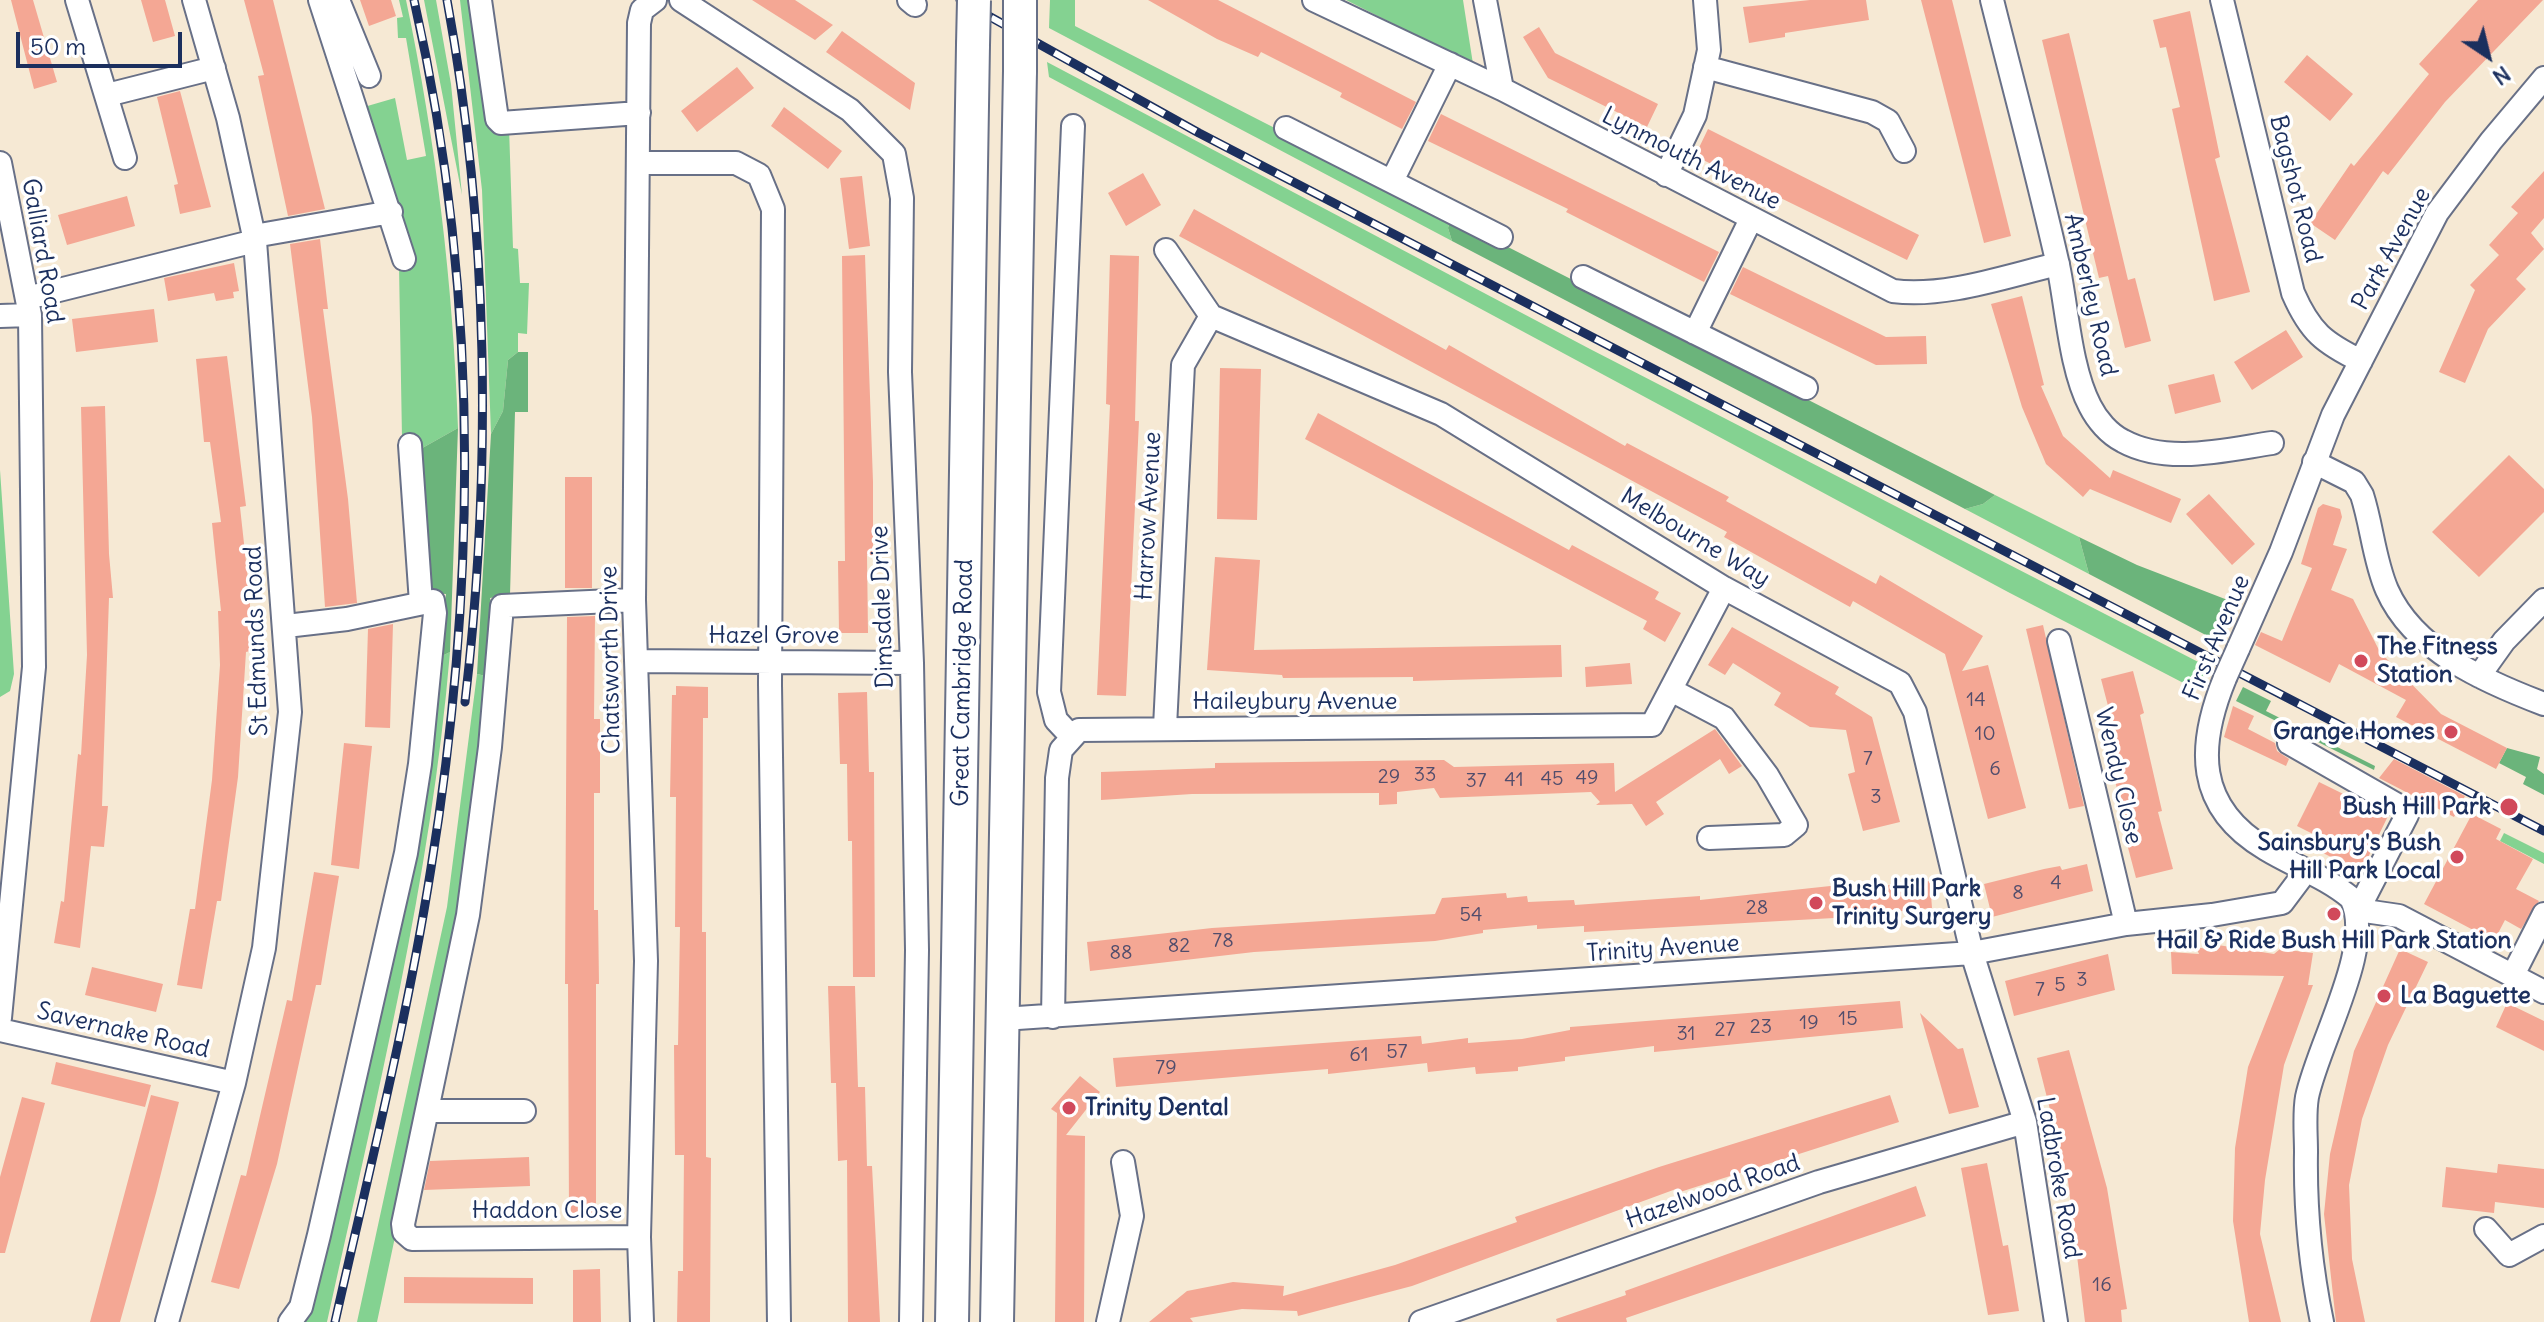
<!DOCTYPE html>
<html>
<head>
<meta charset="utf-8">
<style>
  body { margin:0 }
  #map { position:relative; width:2544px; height:1322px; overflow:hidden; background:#f6e9d4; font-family:Delius,sans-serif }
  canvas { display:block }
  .north { position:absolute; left:2448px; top:16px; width:80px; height:80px; -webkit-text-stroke:6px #fff; paint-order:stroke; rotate:145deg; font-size:22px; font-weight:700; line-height:32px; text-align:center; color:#1b2f5e }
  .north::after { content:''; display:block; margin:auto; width:28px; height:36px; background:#1b2f5e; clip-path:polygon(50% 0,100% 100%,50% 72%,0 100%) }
  .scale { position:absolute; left:16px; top:32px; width:166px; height:36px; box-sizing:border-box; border:4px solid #1b2f5e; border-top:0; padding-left:10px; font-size:24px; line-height:28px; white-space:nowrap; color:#1b2f5e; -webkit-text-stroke:6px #fff; paint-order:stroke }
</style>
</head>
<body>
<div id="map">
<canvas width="2544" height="1322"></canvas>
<div class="north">N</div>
<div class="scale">50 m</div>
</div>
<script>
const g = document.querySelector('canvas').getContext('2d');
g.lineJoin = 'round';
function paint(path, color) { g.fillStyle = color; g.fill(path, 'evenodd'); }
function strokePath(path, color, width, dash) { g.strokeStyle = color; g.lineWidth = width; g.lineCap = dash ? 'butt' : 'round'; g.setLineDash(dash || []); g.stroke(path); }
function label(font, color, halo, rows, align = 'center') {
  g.font = font + ' Delius,sans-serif'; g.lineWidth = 7; g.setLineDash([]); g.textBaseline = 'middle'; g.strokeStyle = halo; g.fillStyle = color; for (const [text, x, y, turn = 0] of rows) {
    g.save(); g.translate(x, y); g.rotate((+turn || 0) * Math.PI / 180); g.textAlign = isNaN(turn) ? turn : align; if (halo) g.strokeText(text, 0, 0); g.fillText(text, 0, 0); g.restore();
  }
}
const green = new Path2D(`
  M399,0H406C436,142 453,283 458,428L417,451L402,438L399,266L412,263L405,226L364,107L395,98L407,160L426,156L406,38H398L397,18L403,17Z
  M424,0H436L451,84L462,195Z
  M460,0H476L509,127L513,248L518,249L520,283H529L527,334L518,333V352L508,360L503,411L491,434L482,190Z
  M1050,0H1075V26L1451,218L1448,228L1452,241L1049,28Z
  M1346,0H1463L1473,64Z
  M1047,62L1590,349L2208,667L2195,689L2008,592L1049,77Z
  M0,470L14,674L10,691L0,697Z
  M1995,495L2079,537L2089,574L1965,509L1983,504Z
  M450,652C431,879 376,1100 327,1322H303L436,659Z
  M477,674L490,677L449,982L377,1322H357L447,907Z
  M2504,833L2544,853V864L2500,841Z`);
const forest = new Path2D(`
  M1451,218L1995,495L1983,504L1965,509L1452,241L1448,228Z
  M518,352H528V412H515L510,595L490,598L494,612L490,677L477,674L491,434L503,411L508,360Z
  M458,428L450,652L436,659L446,594L426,593L417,451Z
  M2079,537L2137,565L2238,604L2221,643L2089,574Z
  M2243,687L2271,701L2266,711L2375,766L2374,770L2236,701Z
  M2507,748L2540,757L2537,769L2544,774V795L2523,784L2526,777L2499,763Z`);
const building = new Path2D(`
  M11,0H33L57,82L34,89Z
  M141,0H165L175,36L153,42Z
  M244,0H273L325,209L288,216L258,76L264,75Z
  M360,0H391L396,16L369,26Z
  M752,0H795L833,25L815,40Z
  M1148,0H1218L1416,102L1402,129L1340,97L1342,93L1261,52L1258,57L1217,39Z
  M1810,0H1866L1869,20L1785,33V37L1749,43L1743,7Z
  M1921,0H1952L2011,236L1984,243Z
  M2478,0H2543L2445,102L2388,175L2383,171L2335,240L2310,223L2351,163L2354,166L2429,74L2419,64Z
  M2190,11L2220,157L2215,159L2250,292L2214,301L2172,109L2180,107L2166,47L2160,48L2153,20Z
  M1539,27L1555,53L1658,104L1647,127L1548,78L1523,37Z
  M842,31L915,83L910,110L826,52Z
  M2069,33L2128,280L2135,278L2151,341L2125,348L2108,276L2099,278L2042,40Z
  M2307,55L2353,94L2330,121L2284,82Z
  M737,67L754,88L697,132L681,111Z
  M180,91L211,207L180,214L174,185L178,184L157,97Z
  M784,107L842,151L828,169L771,126Z
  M1441,114L1719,252L1704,282L1566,212L1568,209L1428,141Z
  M1708,129L1919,235L1907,260L1695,156Z
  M2544,171V218L2531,233L2544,249L2516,279L2526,289L2488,329L2465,383L2439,372L2475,290L2470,285L2499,255L2489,245L2518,213L2511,207Z
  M1143,173L1161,205L1126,226L1108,193Z
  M862,176L870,246L849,249L840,178Z
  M127,196L135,226L67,245L58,215Z
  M1194,209L1446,350L1449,345L1625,446L1627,443L1729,497L1726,501L1876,584L1880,575L1983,636L1962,671L1988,665L2026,808L1988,819L1945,654L1853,601L1850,607L1724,537L1727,532L1179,236Z
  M320,239L328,309H323L348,499L357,603L325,607L312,417L290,244Z
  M865,255L873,482V555H867L868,633H839L838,561H845L842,256Z
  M1110,255L1139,256L1135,421H1139L1126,696L1097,695L1110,405L1106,404Z
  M234,263L239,291L233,292L234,298L216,301L214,293L168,301L164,278Z
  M1743,267L1886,337L1926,336L1927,364L1876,365L1730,294Z
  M2022,296L2044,385L2041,386L2063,436L2110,478L2113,470L2181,499L2171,523L2090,489L2083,497L2046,464L2022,407L1991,304Z
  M154,309L158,342L76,352L72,319Z
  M2286,330L2303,357L2252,390L2234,362Z
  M227,356L246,506L240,507L250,598V651L246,652L238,777L221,901H217L202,989L177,985L190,909H195L212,780L220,665L218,611H221L212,523L221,522L210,442H204L196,359Z
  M1220,368L1261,369L1257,520L1217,519Z
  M2214,374L2221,402L2175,414L2168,385Z
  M105,406L109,554L113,598H109L102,806H108L104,847L91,846L80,948L54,943L61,901L64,902L78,754L81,755L87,655L81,407Z
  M1318,413L1569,550L1572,545L1659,592L1655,599L1681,613L1665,642L1643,629L1647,621L1305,439Z
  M2509,455L2544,489V512L2479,577L2432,532Z
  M565,477H592V588H565Z
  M2209,494L2255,544L2232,565L2186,514Z
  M2323,504L2340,509L2342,517L2333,545L2347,549L2331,590L2353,599L2380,652L2441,714L2507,748L2496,769L2396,717L2406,700L2339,664L2330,683L2255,645L2261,632L2282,641L2312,568L2301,564L2318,508Z
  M1215,557L1260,560L1254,650L1561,645L1562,677L1413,681V677L1283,678L1282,675L1207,670Z
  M595,616L594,719H600V793H594V910H598L599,984H596V1216H569L568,984H565L567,617Z
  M393,624L390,728L365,727L368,629Z
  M2043,625L2084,806L2069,809L2026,629Z
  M1732,627L1839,687L1835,694L1872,717L1900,822L1863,831L1848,774L1855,772L1846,730L1810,727L1774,705L1781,693L1733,663L1725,675L1708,665Z
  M1630,663L1632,684L1586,687L1585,667Z
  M2133,671L2144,713L2140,715L2162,811L2158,812L2173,869L2136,878L2121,821L2125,820L2113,773L2118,772L2107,727L2113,725L2101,679Z
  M676,686L708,687V718H703L702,932H706V1157L711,1158L710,1322H677L678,1271H683L684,1155H675L674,1045H678L680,927H675L676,797H670L672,695H676Z
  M867,692L869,772H874L875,977H853L852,841H848L847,764H840L838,693Z
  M2233,706L2254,716L2248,729L2275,743L2277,751L2289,759L2286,766L2224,737Z
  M1715,729L1742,766L1729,774L1720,759L1656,802L1664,814L1646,826L1632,804L1596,805L1600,802L1591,792L1440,798L1434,788L1397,792V804L1379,805V793L1192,794L1101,800V772L1215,768V763L1444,760L1454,767L1614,763L1615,792Z
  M344,743L372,746L359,869L331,865Z
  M2394,759L2465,796L2454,817L2379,778Z
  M2319,782L2388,816L2361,872L2317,850L2323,839L2297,826Z
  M2472,814L2501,829L2496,839L2533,859L2516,889L2539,901L2521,929L2505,920L2494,941L2424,904Z
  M2087,864L2093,891L1992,917L1984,884L2044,869L2060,866L2062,870Z
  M314,872L339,876L321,985H316L277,1164L239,1289L211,1282L241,1175L246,1176L287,1000L292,1001Z
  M1930,881L1932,908L1834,918L1584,932V926L1537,929V925L1483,930V933L1435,941L1254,952L1090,971L1087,942L1212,928L1435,914L1442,898L1506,893L1507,898L1527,896L1528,902L1574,900L1575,905L1700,896V900L1849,884L1850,889Z
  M2218,945L2274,954L2280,949L2313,953L2308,985H2313L2284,1065L2265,1180L2260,1234L2281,1322H2249L2233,1221L2235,1148L2248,1067L2284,976L2172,974L2171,952L2199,954L2196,947L2217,951Z
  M2400,949L2428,962L2388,1045L2362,1119L2349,1185L2352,1259L2365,1322H2336L2324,1214L2330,1154L2354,1051Z
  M2108,954L2115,990L2014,1016L2005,981Z
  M92,967L163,984L156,1012L85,995Z
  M828,986H855L858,1087H865L867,1166H872L880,1322H848L847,1160L838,1161L836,1083H831Z
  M1900,1001L1903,1028L1654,1052V1046L1565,1057V1061L1518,1067V1071L1476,1074L1475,1067L1428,1072L1427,1063L1328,1074V1069L1116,1087L1113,1058L1421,1036L1422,1044L1468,1038V1043L1522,1039L1570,1030V1027Z
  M2507,1003L2544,1021V1051L2496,1027Z
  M1920,1013L1958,1049L1963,1048L1979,1107L1949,1114Z
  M2069,1050L2107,1188L2127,1309L2121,1310L2122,1322H2085L2068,1181L2037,1058Z
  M56,1062L151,1085L145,1107L51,1084Z
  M1080,1076L1100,1092L1066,1135L1085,1136L1084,1322H1055L1057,1113L1051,1109Z
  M151,1095L179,1102L156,1193L120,1322H90Z
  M1890,1095L1899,1122L1677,1193L1676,1189L1412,1286L1298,1316L1297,1311L1242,1309L1190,1318L1193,1322H1149L1187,1291L1233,1282L1284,1286L1283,1296L1395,1265L1517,1222L1515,1217L1659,1167Z
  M22,1097L45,1103L5,1253H0V1177Z
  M529,1157L530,1186L424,1190L430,1161Z
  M1987,1163L2003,1246L2008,1245L2019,1311L1988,1315L1961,1168Z
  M2498,1164L2544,1169V1208L2495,1202L2494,1213L2442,1207L2446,1167L2497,1173Z
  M1916,1186L1926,1216L1626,1318L1627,1322H1557L1556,1319L1626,1295L1625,1291Z
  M600,1269L601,1322H573V1270Z
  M404,1277L533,1278V1304L404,1303Z`);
const minor = new Path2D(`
  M77,0L125,158
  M320,0L404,259
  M338,0L369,76
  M480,0L497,119L501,123L639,113
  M681,0L850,110L894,154L902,198L900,372L912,663L917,950L911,1322
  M909,0L915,5
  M1314,0L1502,89L1893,291C1945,298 2006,276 2058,264
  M1485,0L1502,89
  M1992,0C2014,88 2038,176 2058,265C2067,307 2070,368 2090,406C2097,420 2109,434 2123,441C2167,465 2225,450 2272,443
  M2222,0L2293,293C2310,332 2324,343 2361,361
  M1705,67L1872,112L1888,121L1904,151
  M107,95L214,68
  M1286,128L1501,237
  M0,163L30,315L34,667L0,1018
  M638,163H736L759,175L773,209L770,684L779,1322
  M1666,175L1695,115L1709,50L1705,0
  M1392,181L1450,64
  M254,236L391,212
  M1166,250L1211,316
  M1583,277L1806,388
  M27,298L255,241
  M0,316L30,315
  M1211,316L1441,414L1724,588L1900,683L1915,712L1972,953L2025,1122L2056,1322
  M1695,333L1751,219
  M410,445L421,603
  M2314,462L2354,482L2362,495C2372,526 2374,560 2387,590C2414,651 2486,682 2544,704
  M634,600L502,606L490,747L468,915L403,1224L404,1232L412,1239L639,1237
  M286,626L347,619L433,601L435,613L420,764L406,853L319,1235L301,1307L290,1322
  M2059,641L2126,924
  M2238,649L2281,552L2333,415L2437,213L2491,141L2544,78
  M636,661L912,663
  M2479,676L2504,641L2544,600
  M2225,678C2197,746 2195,807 2266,849C2294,866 2326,877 2351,898C2376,945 2318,1043 2307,1097C2304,1114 2306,1134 2306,1152C2305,1210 2310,1264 2322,1322
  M1671,690L1724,718L1767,775L1796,825L1784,835L1709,838
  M1165,727L1183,365L1211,316
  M1071,736L1056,720L1049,692L1073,126
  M2289,743L2406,810L2407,815L2358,910L2399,916L2544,992
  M2513,975L2544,914
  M1053,1017L1057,778L1061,750L1079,730L1652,725L1724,588
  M1003,1019L1972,953L2126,924L2212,915L2282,903L2306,871
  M0,1030L234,1083
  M427,1111H524
  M2486,1229L2509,1255L2544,1236
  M167,1322L234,1083L264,948L290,712L255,241L228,118L194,0
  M642,1322L639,1237L646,961L634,600L639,23L642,10L655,0
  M1108,1322L1132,1216L1123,1162
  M1421,1322L1819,1182L2025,1122`);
const highway = new Path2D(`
  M952,1322L973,45
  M997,1322L1020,71`);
const rail = new Path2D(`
  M447,0C489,229 492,471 465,702
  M960,0L1199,133L2544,831
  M335,1322C369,1171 407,1021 431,868C478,578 479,287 414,0`);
const minorBridge = new Path2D(`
  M2225,678L2238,649`);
const highwayBridge = new Path2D(`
  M973,45L974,0
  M1020,71V0`);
const markers = [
  [2361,661,8,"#d1495b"],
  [2451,732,8,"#d1495b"],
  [2509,807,10,"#d1495b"],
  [2457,857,8,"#d1495b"],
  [1816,903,8,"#d1495b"],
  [2334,914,8,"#d1495b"],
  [2384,996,8,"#d1495b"],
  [1069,1108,8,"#d1495b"]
];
const numberNames = [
  ["14",1976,700],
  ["10",1985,734],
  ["7",1868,759],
  ["6",1995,769],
  ["33",1425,775],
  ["29",1389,777],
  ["49",1587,778],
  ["45",1552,779],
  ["41",1514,780],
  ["37",1476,781],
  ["3",1876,797],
  ["4",2056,883],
  ["8",2018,893],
  ["28",1757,908],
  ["54",1471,915],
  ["78",1223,941],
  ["82",1179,946],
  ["88",1121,953],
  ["3",2082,980],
  ["5",2060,985],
  ["7",2040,990],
  ["15",1848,1019],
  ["19",1809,1023],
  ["23",1761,1027],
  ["27",1725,1030],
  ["31",1686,1034],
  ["57",1397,1052],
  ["61",1359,1055],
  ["79",1166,1068],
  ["16",2102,1285]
];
const streetNames = [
  ["Lynmouth Avenue",1691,159,27],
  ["Bagshot Road",2295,189,76],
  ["Park Avenue",2392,249,-61],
  ["Galliard Road",42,251,80],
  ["Amberley Road",2090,295,77],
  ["Harrow Avenue",1149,516,-87],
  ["Melbourne Way",1695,538,31],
  ["Dimsdale Drive",883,607,-92],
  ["Hazel Grove",774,636],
  ["First Avenue",2217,638,-67],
  ["St Edmunds Road",257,641,-92],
  ["Chatsworth Drive",611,660,-91],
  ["Great Cambridge Road",963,683,-89],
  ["Haileybury Avenue",1295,702],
  ["Wendy Close",2118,776,77],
  ["Trinity Avenue",1663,949,-4],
  ["Savernake Road",123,1031,13],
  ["Ladbroke Road",2058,1178,80],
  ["Hazelwood Road",1713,1192,-19],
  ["Haddon Close",547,1211]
];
const poiNames = [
  ["The Fitness",2377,647],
  ["Station",2377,675],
  ["Grange Homes",2435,732,"right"],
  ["Bush Hill Park",2491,807,"right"],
  ["Sainsbury's Bush",2441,843,"right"],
  ["Hill Park Local",2441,871,"right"],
  ["Bush Hill Park",1832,889],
  ["Trinity Surgery",1832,917],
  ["Hail & Ride Bush Hill Park Station",2334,941,"center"],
  ["La Baguette",2400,996],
  ["Trinity Dental",1085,1108]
];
paint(green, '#84d291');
paint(forest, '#6bb47b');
paint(building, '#f4a794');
strokePath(minor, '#687087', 26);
strokePath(highway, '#687087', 36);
strokePath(minor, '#fff', 22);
strokePath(highway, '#fff', 32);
strokePath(rail, '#1b2f5e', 9);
strokePath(rail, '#fff', 6, [18]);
strokePath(minorBridge, '#687087', 26, []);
strokePath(highwayBridge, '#687087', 36, []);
strokePath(minorBridge, '#fff', 22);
strokePath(highwayBridge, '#fff', 32);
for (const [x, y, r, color] of markers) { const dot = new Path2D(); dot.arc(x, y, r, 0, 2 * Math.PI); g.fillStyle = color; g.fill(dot); strokePath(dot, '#fff', 3); }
label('20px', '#514d6c', null, numberNames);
label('24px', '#1b2f5e', '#fff', streetNames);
label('bold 24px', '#1b2f5e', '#fff', poiNames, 'left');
</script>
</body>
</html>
